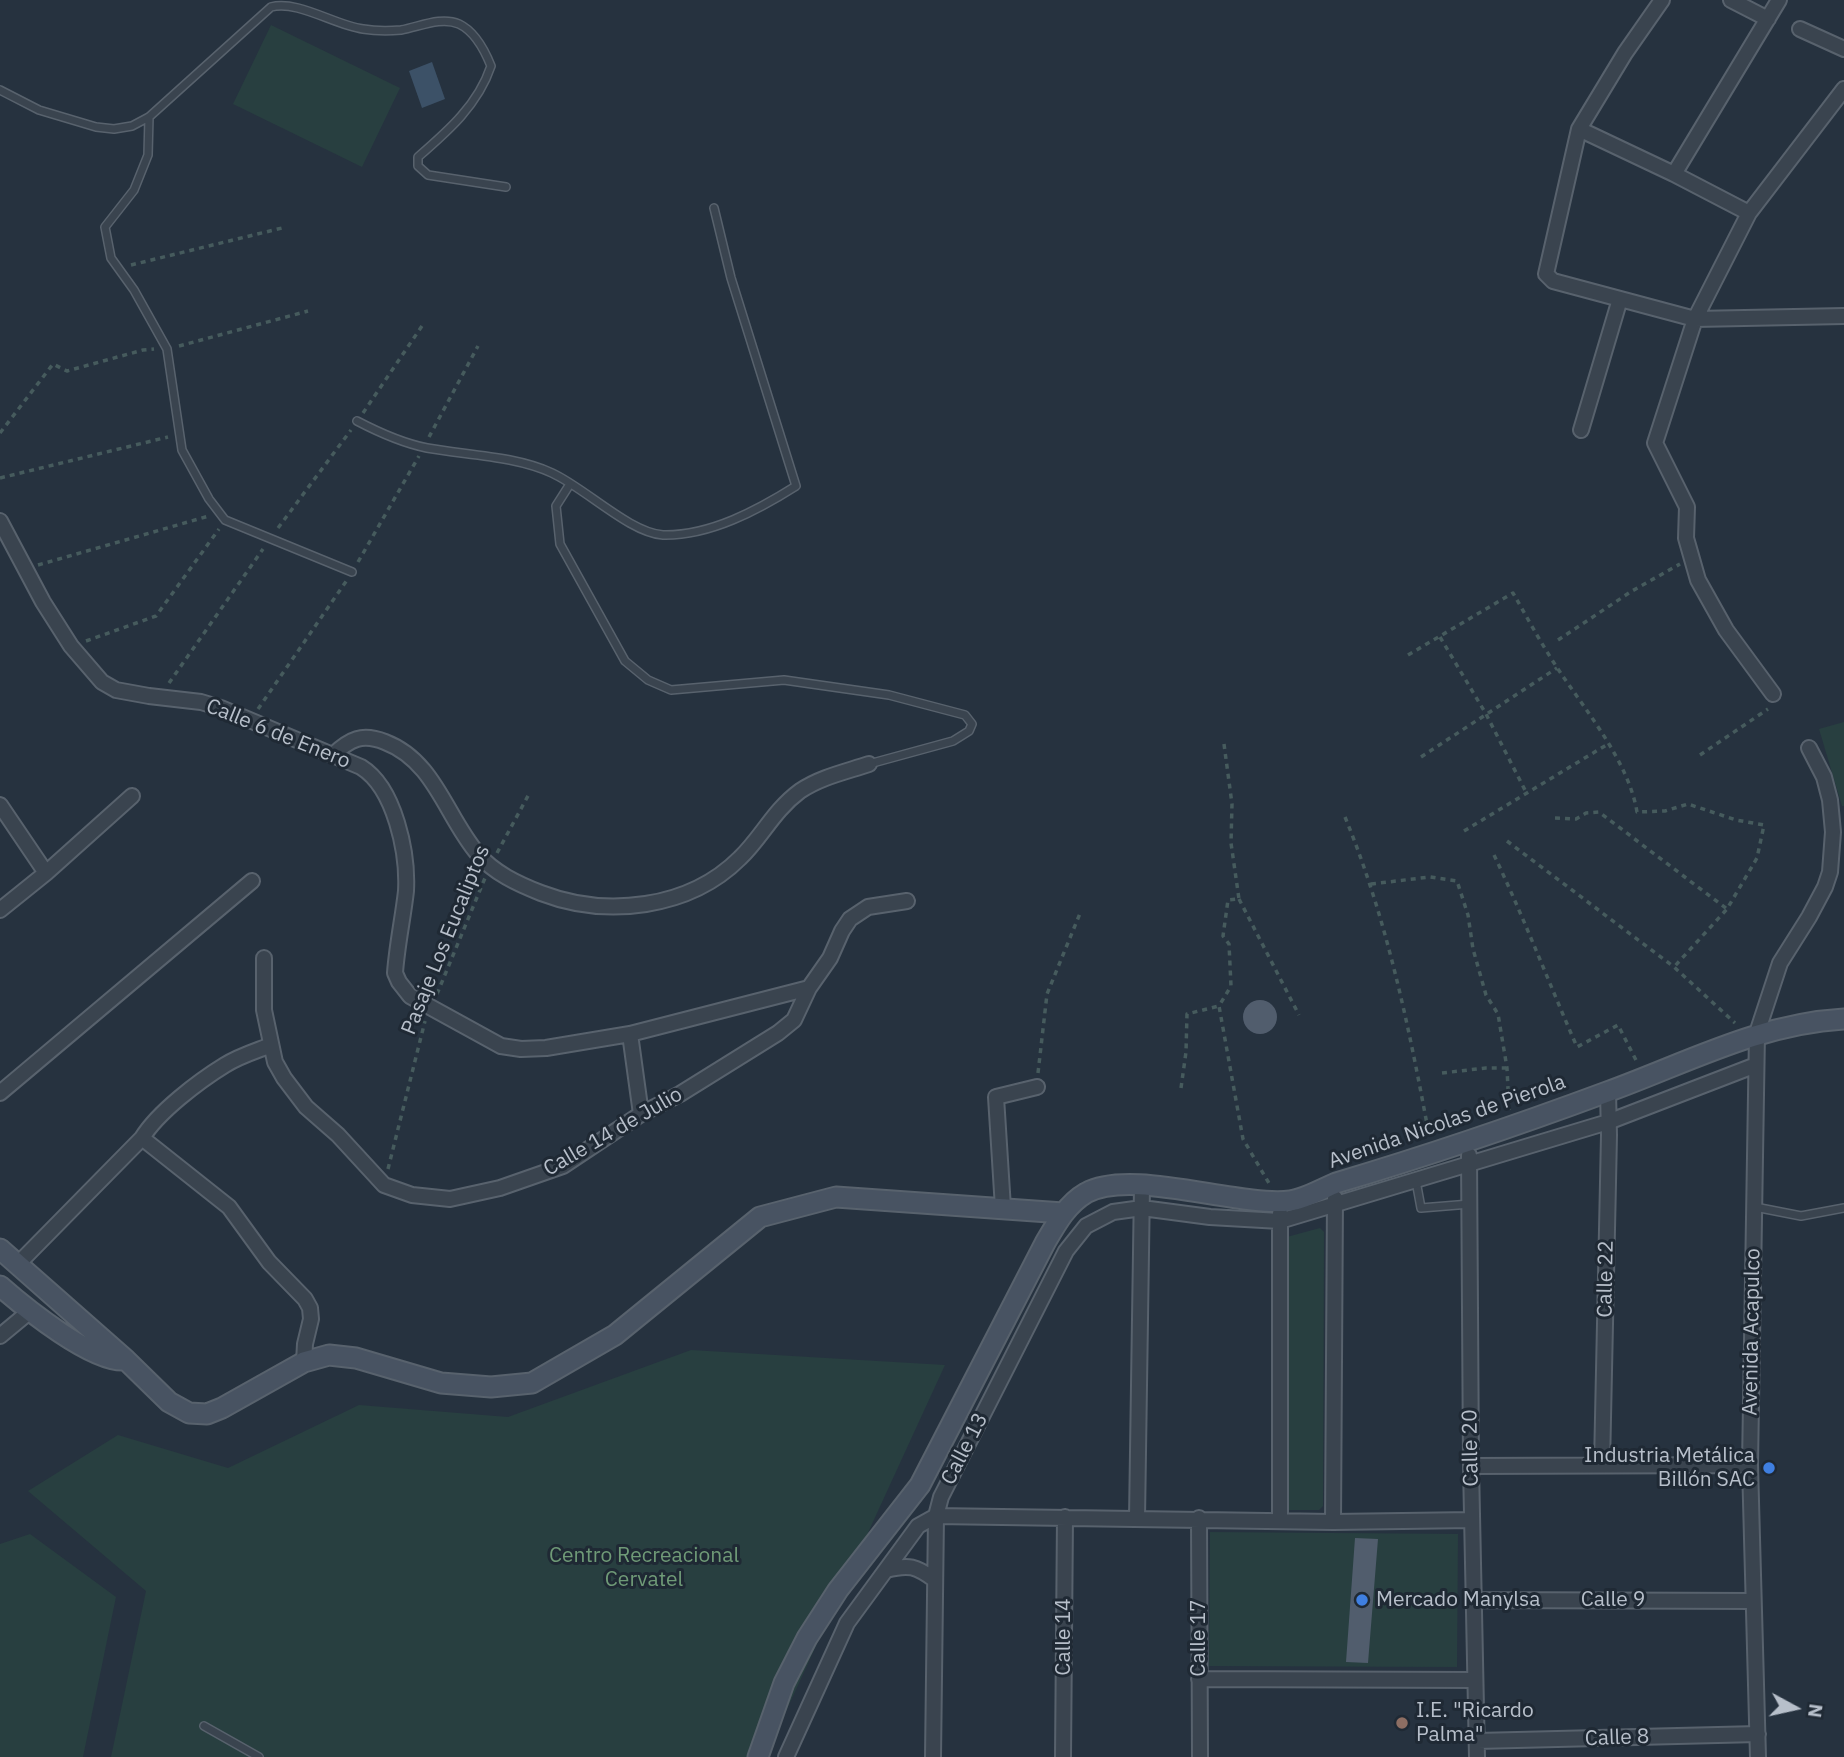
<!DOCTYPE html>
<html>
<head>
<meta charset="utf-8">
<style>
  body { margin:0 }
  #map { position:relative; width:1844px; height:1757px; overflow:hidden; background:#26323f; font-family:"IBM Plex Sans",sans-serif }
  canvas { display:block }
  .north { position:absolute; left:1760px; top:1673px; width:70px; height:70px; -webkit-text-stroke:5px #1f2934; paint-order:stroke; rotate:98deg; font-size:19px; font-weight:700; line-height:28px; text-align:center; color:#b7bfca }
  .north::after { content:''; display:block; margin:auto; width:24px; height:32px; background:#b7bfca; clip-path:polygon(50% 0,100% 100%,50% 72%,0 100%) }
</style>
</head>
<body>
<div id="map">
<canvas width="1844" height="1757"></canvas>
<div class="north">N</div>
</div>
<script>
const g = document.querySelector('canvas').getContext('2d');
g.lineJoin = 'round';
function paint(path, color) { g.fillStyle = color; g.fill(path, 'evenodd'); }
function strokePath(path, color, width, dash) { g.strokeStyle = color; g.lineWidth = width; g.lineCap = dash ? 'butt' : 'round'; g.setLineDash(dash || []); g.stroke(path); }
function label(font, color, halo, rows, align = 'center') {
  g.font = font + ' "IBM Plex Sans",sans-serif'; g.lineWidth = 6; g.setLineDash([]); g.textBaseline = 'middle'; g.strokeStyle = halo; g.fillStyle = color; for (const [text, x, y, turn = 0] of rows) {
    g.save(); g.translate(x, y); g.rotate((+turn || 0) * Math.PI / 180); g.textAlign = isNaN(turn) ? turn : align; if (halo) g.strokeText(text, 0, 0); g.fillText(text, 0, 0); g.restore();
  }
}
const green = new Path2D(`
  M271,25L400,88L362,167L233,104Z
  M1844,722V806H1842L1819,729Z
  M1320,1228L1324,1232L1323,1506L1319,1510H1283V1238Z
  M691,1350L945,1365L765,1757H111L146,1591L28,1491L118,1435L228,1468L359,1405L508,1417Z
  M1210,1532L1458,1534L1457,1667L1209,1666Z
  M30,1534L116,1597L83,1757H0V1544Z`);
const water = new Path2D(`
  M432,62L445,99L422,108L409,71Z`);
const building = new Path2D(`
  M1243 1017a17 17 0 1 1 34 0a17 17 0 1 1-34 0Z
  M1355,1538L1378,1539L1368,1663L1346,1662Z`);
const path = new Path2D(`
  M131,265L282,228
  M179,346L308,311
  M363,413L424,323
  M0,433L53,364L67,371L143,350L154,349
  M429,437L478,346
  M0,478L168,437
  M278,528L351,430
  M358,562L419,456
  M38,565L209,516
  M1440,637L1486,714L1527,794
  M1558,640L1632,591L1680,564
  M86,641L156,616L219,529
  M1408,655L1513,593C1528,619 1543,647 1560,672C1587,712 1629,763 1637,812L1665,811L1688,804L1736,820L1764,825L1757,858L1727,909L1674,967
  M169,683L263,549
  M258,709L347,580
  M1224,744L1232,804L1231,843L1239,899L1228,900L1223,936L1229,944L1231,986L1219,1006L1243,1139L1270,1185
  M1700,755L1768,709
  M1421,757L1557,668
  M1345,817C1387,919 1409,1027 1429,1135
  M1555,818L1576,819L1586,813L1599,812L1727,909
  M1464,831L1608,744
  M1507,841L1674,967L1735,1023
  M497,853L529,794
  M1494,855C1524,918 1549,983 1577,1047L1618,1025L1638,1064
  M1371,884L1430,877L1457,881L1468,915L1473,949L1486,995L1498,1014L1507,1068L1509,1110
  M1239,899L1299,1015
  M437,994L485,878
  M1038,1073L1047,994L1081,911
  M1442,1073L1486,1068H1506
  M1181,1088L1186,1052L1187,1014L1219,1006
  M388,1169L425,1021`);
const lane = new Path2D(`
  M0,90L39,110L96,127L114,129L132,126L149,117L271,7C298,0 334,25 363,29C375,31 389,31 401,30C419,27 441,16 459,24C474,31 485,51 491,66C478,105 448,131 418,157V166L428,175L506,187
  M149,117L148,155L134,190L105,227L111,258L134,290L167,349L182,450L209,499L225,520L352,572
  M357,421C380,433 402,443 427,448C466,455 516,456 552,473C585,488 630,533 663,535C710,536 758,510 796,486L731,278L714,208
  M570,484L556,506L560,544L625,661L648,680L671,690L784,680L889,695L965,715L972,724L969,731L953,741L869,764
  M1416,1181L1421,1208L1470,1204
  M1755,1207L1801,1216L1844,1208
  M204,1726L259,1757`);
const street = new Path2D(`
  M1662,0L1625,53L1579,129L1546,274L1553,281L1695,319L1844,316
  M1731,0L1768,19
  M1800,29L1844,49
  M1579,129L1674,174L1749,213
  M1674,174L1779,0
  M1581,430L1620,299
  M0,521L43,602L71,646L102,682L116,690L149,696L201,702L221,708L361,767C395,788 408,853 406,891C403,918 397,945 395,973L399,982L410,996L501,1046L521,1049L546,1048L630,1034L809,988
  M1773,694L1726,630L1698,580L1686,538L1687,507L1655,443L1695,319L1749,213L1844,89
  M333,755C350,739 362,733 385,742C435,761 446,817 478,854C494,873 518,884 541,893C606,918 689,909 740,858C762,837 773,811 800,791C821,777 845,772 869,764
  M0,805L46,873L0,910
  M46,873L132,796
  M264,958V1010L275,1062L284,1078L306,1107L338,1135L384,1185L412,1195L450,1199L500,1188L563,1166L641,1114L680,1094L778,1033L794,1020L809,988L830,958L842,931L850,919L868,907L907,901
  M630,1034L641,1114
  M0,1093L252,881
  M142,1138L229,1207L269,1262L305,1299L310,1308L311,1319L305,1344L304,1362
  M1469,1155L1471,1466L1477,1757
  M1003,1208L996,1097L1037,1087
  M17,1265L142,1138C158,1112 199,1081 225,1065C239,1056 256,1051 271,1045
  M0,1336L29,1312
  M1602,1465L1609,1135L1608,1092
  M1471,1466L1750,1465
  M1137,1518L1142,1186
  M1199,1518L1200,1757
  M1280,1520V1213
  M1333,1522L1335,1198
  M886,1570C909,1564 916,1566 935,1580
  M1474,1600L1753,1601
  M1199,1679L1475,1680
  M1477,1741L1758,1734
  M786,1757L847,1623L918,1526L936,1516L1333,1522L1472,1520
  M933,1757L936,1516L941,1497L1066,1251L1086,1226L1113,1212L1142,1208L1210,1217L1280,1221L1608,1122L1756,1065
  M1063,1757L1065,1517
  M1758,1757L1750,1465L1757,1033L1780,963L1809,917L1825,887L1830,872L1833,832L1830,800L1824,777L1809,748`);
const secondary = new Path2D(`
  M0,1249L126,1360L169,1402L189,1413L207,1414L222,1408L304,1362L329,1355L356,1358L441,1383L491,1387L532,1383L615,1335L760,1217L836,1197L1063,1213
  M0,1286C25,1308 93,1363 125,1360
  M758,1757L784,1683L807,1638L838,1590L920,1485L1045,1243C1056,1224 1067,1204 1086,1193C1132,1168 1236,1207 1290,1201C1305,1199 1322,1189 1336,1183C1427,1156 1518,1125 1607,1092C1687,1063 1758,1024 1844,1019`);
const markers = [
  [1769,1468,7,"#3f7fe0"],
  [1362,1600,7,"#3f7fe0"],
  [1402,1723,7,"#8d6e63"]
];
const streetNames = [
  ["Calle 6 de Enero",278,734,22],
  ["Pasaje Los Eucaliptos",446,940,-68],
  ["Avenida Nicolas de Pierola",1447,1122,-19],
  ["Calle 14 de Julio",613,1132,-30],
  ["Calle 22",1606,1279,-89],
  ["Avenida Acapulco",1752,1332,-89],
  ["Calle 20",1471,1448,-91],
  ["Calle 13",965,1449,-63],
  ["Calle 9",1613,1600],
  ["Calle 14",1064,1637,-90],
  ["Calle 17",1199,1638,-90],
  ["Calle 8",1617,1738,-2]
];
const poiNames = [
  ["Industria Metálica",1755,1456,"right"],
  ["Billón SAC",1755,1480,"right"],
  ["Mercado Manylsa",1376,1600],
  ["I.E. \"Ricardo",1416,1711],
  ["Palma\"",1416,1735]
];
const parkNames = [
  ["Centro Recreacional",644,1556],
  ["Cervatel",644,1580]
];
paint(green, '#283f40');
paint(water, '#3c5167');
paint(building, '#515d6d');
strokePath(lane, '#58626d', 10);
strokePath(street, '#58626d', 18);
strokePath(secondary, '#58626d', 23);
strokePath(path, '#465b5d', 3.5, [5, 5]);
strokePath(lane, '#3a444f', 7);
strokePath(street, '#3a444f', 14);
strokePath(secondary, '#485362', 19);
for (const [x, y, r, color] of markers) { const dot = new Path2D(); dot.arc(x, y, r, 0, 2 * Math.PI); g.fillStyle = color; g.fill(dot); strokePath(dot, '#1f2934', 2.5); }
label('21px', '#b7bfca', '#1f2934', streetNames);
label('21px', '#b7bfca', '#1f2934', poiNames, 'left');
label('21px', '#6f9a77', '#1f2934', parkNames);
</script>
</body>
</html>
